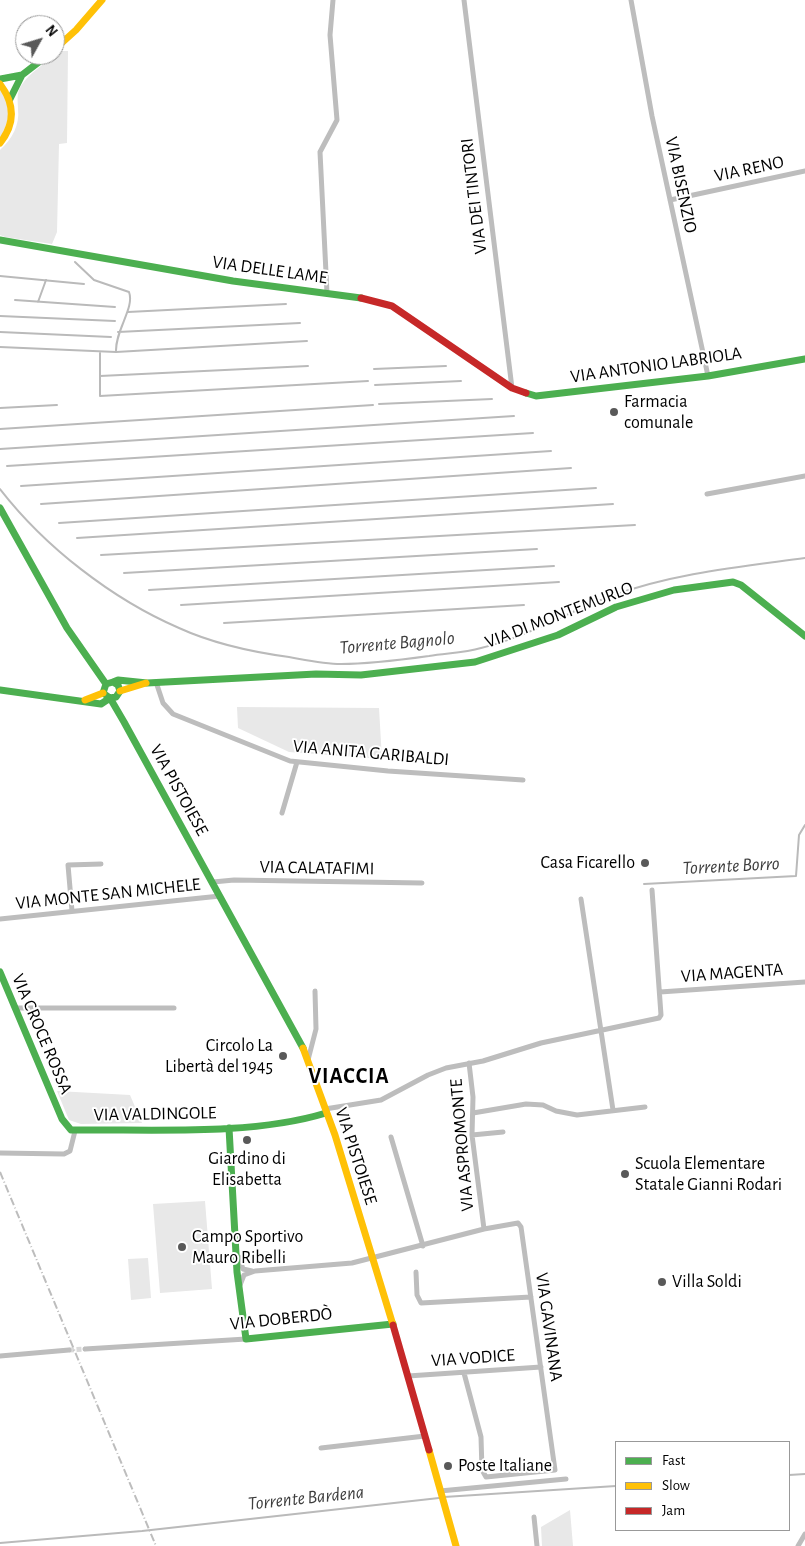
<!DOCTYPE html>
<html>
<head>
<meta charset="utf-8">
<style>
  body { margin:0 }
  #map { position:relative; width:805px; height:1546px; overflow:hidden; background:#fff; font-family:"Alegreya Sans",sans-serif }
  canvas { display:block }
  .legend { position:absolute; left:615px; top:1441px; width:175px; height:90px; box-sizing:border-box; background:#fff; border:1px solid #999; margin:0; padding:6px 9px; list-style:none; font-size:15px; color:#000 }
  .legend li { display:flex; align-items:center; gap:10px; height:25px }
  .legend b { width:25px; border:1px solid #999 }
  .north { position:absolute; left:15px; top:15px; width:50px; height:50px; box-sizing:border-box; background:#fff; border:1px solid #999; border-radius:50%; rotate:51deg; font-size:14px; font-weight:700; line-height:20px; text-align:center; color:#000 }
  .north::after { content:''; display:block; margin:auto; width:18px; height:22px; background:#595959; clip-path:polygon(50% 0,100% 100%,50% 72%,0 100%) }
</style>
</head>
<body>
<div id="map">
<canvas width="805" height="1546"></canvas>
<ul class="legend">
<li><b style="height:6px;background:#4caf50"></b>Fast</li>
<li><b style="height:6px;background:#ffc107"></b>Slow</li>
<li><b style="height:6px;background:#c62828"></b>Jam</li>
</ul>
<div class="north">N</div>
</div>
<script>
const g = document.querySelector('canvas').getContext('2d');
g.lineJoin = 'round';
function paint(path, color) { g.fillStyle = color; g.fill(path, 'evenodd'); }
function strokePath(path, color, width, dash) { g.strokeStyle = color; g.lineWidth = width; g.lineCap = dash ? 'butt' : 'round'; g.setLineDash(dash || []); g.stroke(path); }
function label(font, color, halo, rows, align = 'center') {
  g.font = font + ' "Alegreya Sans",sans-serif'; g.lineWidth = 4; g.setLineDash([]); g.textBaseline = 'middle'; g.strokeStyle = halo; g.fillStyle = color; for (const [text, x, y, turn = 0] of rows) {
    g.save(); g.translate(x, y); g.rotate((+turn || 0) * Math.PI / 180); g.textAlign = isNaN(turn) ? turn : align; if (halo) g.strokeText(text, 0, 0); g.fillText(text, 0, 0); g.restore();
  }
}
const green = new Path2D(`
  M62,51H68L67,143L59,144L57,232L52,244L5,237L0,235V150C12,139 20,125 18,109C18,101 16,94 21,86C29,72 49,61 62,51Z
  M0,89C12,105 10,121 0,138Z
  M237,707L379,708L382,759L289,752L238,728Z
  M57,1091L130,1095L142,1123L81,1124L69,1120Z
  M205,1201L212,1289L160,1293L153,1204Z
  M148,1258L151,1298L131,1300L128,1259Z
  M570,1510L573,1546H542L541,1527Z`);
const stream = new Path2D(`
  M75,262L94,280L129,292C135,308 115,330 116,352
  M0,276L84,284
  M15,300L115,307
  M38,302L46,280
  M128,312L286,304
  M0,316L115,321
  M0,332L111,337
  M118,332L300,323
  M0,347L116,352L307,341
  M100,352V396L368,381
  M374,369L446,366
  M100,376L308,366
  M375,385L461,381
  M379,404L492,399
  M0,408L57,405
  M0,429L373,405
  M0,449L514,416
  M7,466L533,433
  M21,486L551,451
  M0,489C45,547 112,599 179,628C214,644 252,652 289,657C306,660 324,664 341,664C371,664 400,660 429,656C446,653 464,653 481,648C528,637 567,612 611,596C674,573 739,567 805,558
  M41,504L571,468
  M59,523L596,488
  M77,538L613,504
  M101,555L635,525
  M124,573L537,549
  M149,590L554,566
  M181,605L559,582
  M224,623L524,605
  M644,884L796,876L799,835L805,825
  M789,1475L805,1474
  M444,1497L616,1486
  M0,1543L142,1531L439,1498`);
const streetTunnel = new Path2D(`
  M69,1350L85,1349`);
const street = new Path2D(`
  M464,0L512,388
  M631,0L652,116L708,376
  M670,200L805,171
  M327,293L320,152L337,120L330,35L333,0
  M707,494L805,476
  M156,682L163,703L173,714L290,761L388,771L523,780
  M282,813L297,762
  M213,882L234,880L422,883
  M581,899L613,1110
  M72,911L68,865L101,864
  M0,919L220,896
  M660,992L805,982
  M15,1008H174
  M308,1060L316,1029L315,991
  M469,1063L473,1097L472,1135L484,1229
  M325,1109L381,1100L428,1075L446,1068L483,1061L541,1043L659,1018L661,1015L652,890
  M473,1113L526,1104L543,1105L556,1111L577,1115L645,1107
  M472,1135L503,1132
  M391,1137L423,1246
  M0,1153L64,1154L70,1151L75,1131
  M239,1257L243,1269L252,1271
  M416,1272L417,1295L421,1303L531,1297
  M240,1285L244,1275L255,1271L352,1263L484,1229L518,1223L521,1227L555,1470L486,1477L482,1470L481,1437L464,1373
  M85,1349L246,1339
  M0,1356L69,1350
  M408,1376L541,1367
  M321,1448L425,1436
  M440,1491L566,1479
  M534,1517L537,1546
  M798,1546L805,1534`);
const fast = new Path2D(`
  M0,79L22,75
  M10,99L22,75L48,55
  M0,240L233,281L361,298
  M526,393L536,396L708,376L805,359
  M0,508L67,628L106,684
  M113,682L118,680L147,683L316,674L361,675L475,662L558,635L616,607L674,590L733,582L741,585L805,636
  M0,690L101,704L110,698
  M110,698L116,697L120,691L118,685L113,682L106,684L103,693L110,698L124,722L303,1048
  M0,972L62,1119L71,1130C151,1129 251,1136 326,1113
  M229,1128L237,1272L246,1339L393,1324`);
const slow = new Path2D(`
  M55,49L76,30L102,0
  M0,84C15,104 15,124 0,143
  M120,691L146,683
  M85,700L103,693
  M303,1048L335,1135L393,1325
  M429,1450L456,1546`);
const jam = new Path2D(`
  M361,298L392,306L512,388L526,393
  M393,1325L429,1450`);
const rail = new Path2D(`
  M0,1172L156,1546`);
const markers = [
  [614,412,5,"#595959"],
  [645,863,5,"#595959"],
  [283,1056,5,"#595959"],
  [247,1140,5,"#595959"],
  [625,1174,5,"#595959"],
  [182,1247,5,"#595959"],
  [662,1282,5,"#595959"],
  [448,1466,5,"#595959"]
];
const streetNames = [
  ["VIA RENO",749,169,-12],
  ["VIA BISENZIO",681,185,78],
  ["VIA DEI TINTORI",474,196,-97],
  ["VIA DELLE LAME",270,270,8],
  ["VIA ANTONIO LABRIOLA",656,365,-8],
  ["VIA DI MONTEMURLO",559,615,-21],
  ["VIA ANITA GARIBALDI",371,753,5],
  ["VIA PISTOIESE",179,790,61],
  ["VIA CALATAFIMI",317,868,1],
  ["VIA MONTE SAN MICHELE",108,894,-6],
  ["VIA MAGENTA",732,973,-4],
  ["VIA CROCE ROSSA",42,1034,67],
  ["VIA VALDINGOLE",155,1114,-1],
  ["VIA ASPROMONTE",462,1145,-95],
  ["VIA PISTOIESE",356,1156,72],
  ["VIA DOBERDÒ",281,1319,-6],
  ["VIA GAVINANA",549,1327,82],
  ["VIA VODICE",473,1358,-4]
];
const poiNames = [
  ["Farmacia",624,402],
  ["comunale",624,423],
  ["Casa Ficarello",635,863,"right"],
  ["Circolo La",273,1046,"right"],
  ["Libertà del 1945",273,1067,"right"],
  ["Giardino di",247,1159,"center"],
  ["Elisabetta",247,1180,"center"],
  ["Scuola Elementare",635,1164],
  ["Statale Gianni Rodari",635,1185],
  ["Campo Sportivo",192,1237],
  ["Mauro Ribelli",192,1258],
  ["Villa Soldi",672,1282],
  ["Poste Italiane",458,1466]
];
const waterNames = [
  ["Torrente Bagnolo",397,643,-5],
  ["Torrente Borro",731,866,-3],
  ["Torrente Bardena",306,1498,-6]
];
const districtNames = [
  ["VIACCIA",349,1076]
];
paint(green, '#e8e8e8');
strokePath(stream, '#bababa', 2);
strokePath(streetTunnel, '#d9d9d9', 5, [5, 2.5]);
strokePath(street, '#bdbdbd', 5);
strokePath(fast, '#4caf50', 7);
strokePath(slow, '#ffc107', 7);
strokePath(jam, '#c62828', 7);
strokePath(rail, '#bdbdbd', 2, [8, 2.5, 1, 2.5]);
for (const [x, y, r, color] of markers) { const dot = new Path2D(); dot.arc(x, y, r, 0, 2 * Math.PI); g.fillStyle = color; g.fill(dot); strokePath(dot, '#fff', 2); }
label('18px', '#000', '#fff', streetNames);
label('18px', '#000', '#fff', poiNames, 'left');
label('italic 19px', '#3e3e3e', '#fff', waterNames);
g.letterSpacing = '1px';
label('bold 22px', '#000', '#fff', districtNames);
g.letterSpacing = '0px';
</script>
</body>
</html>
